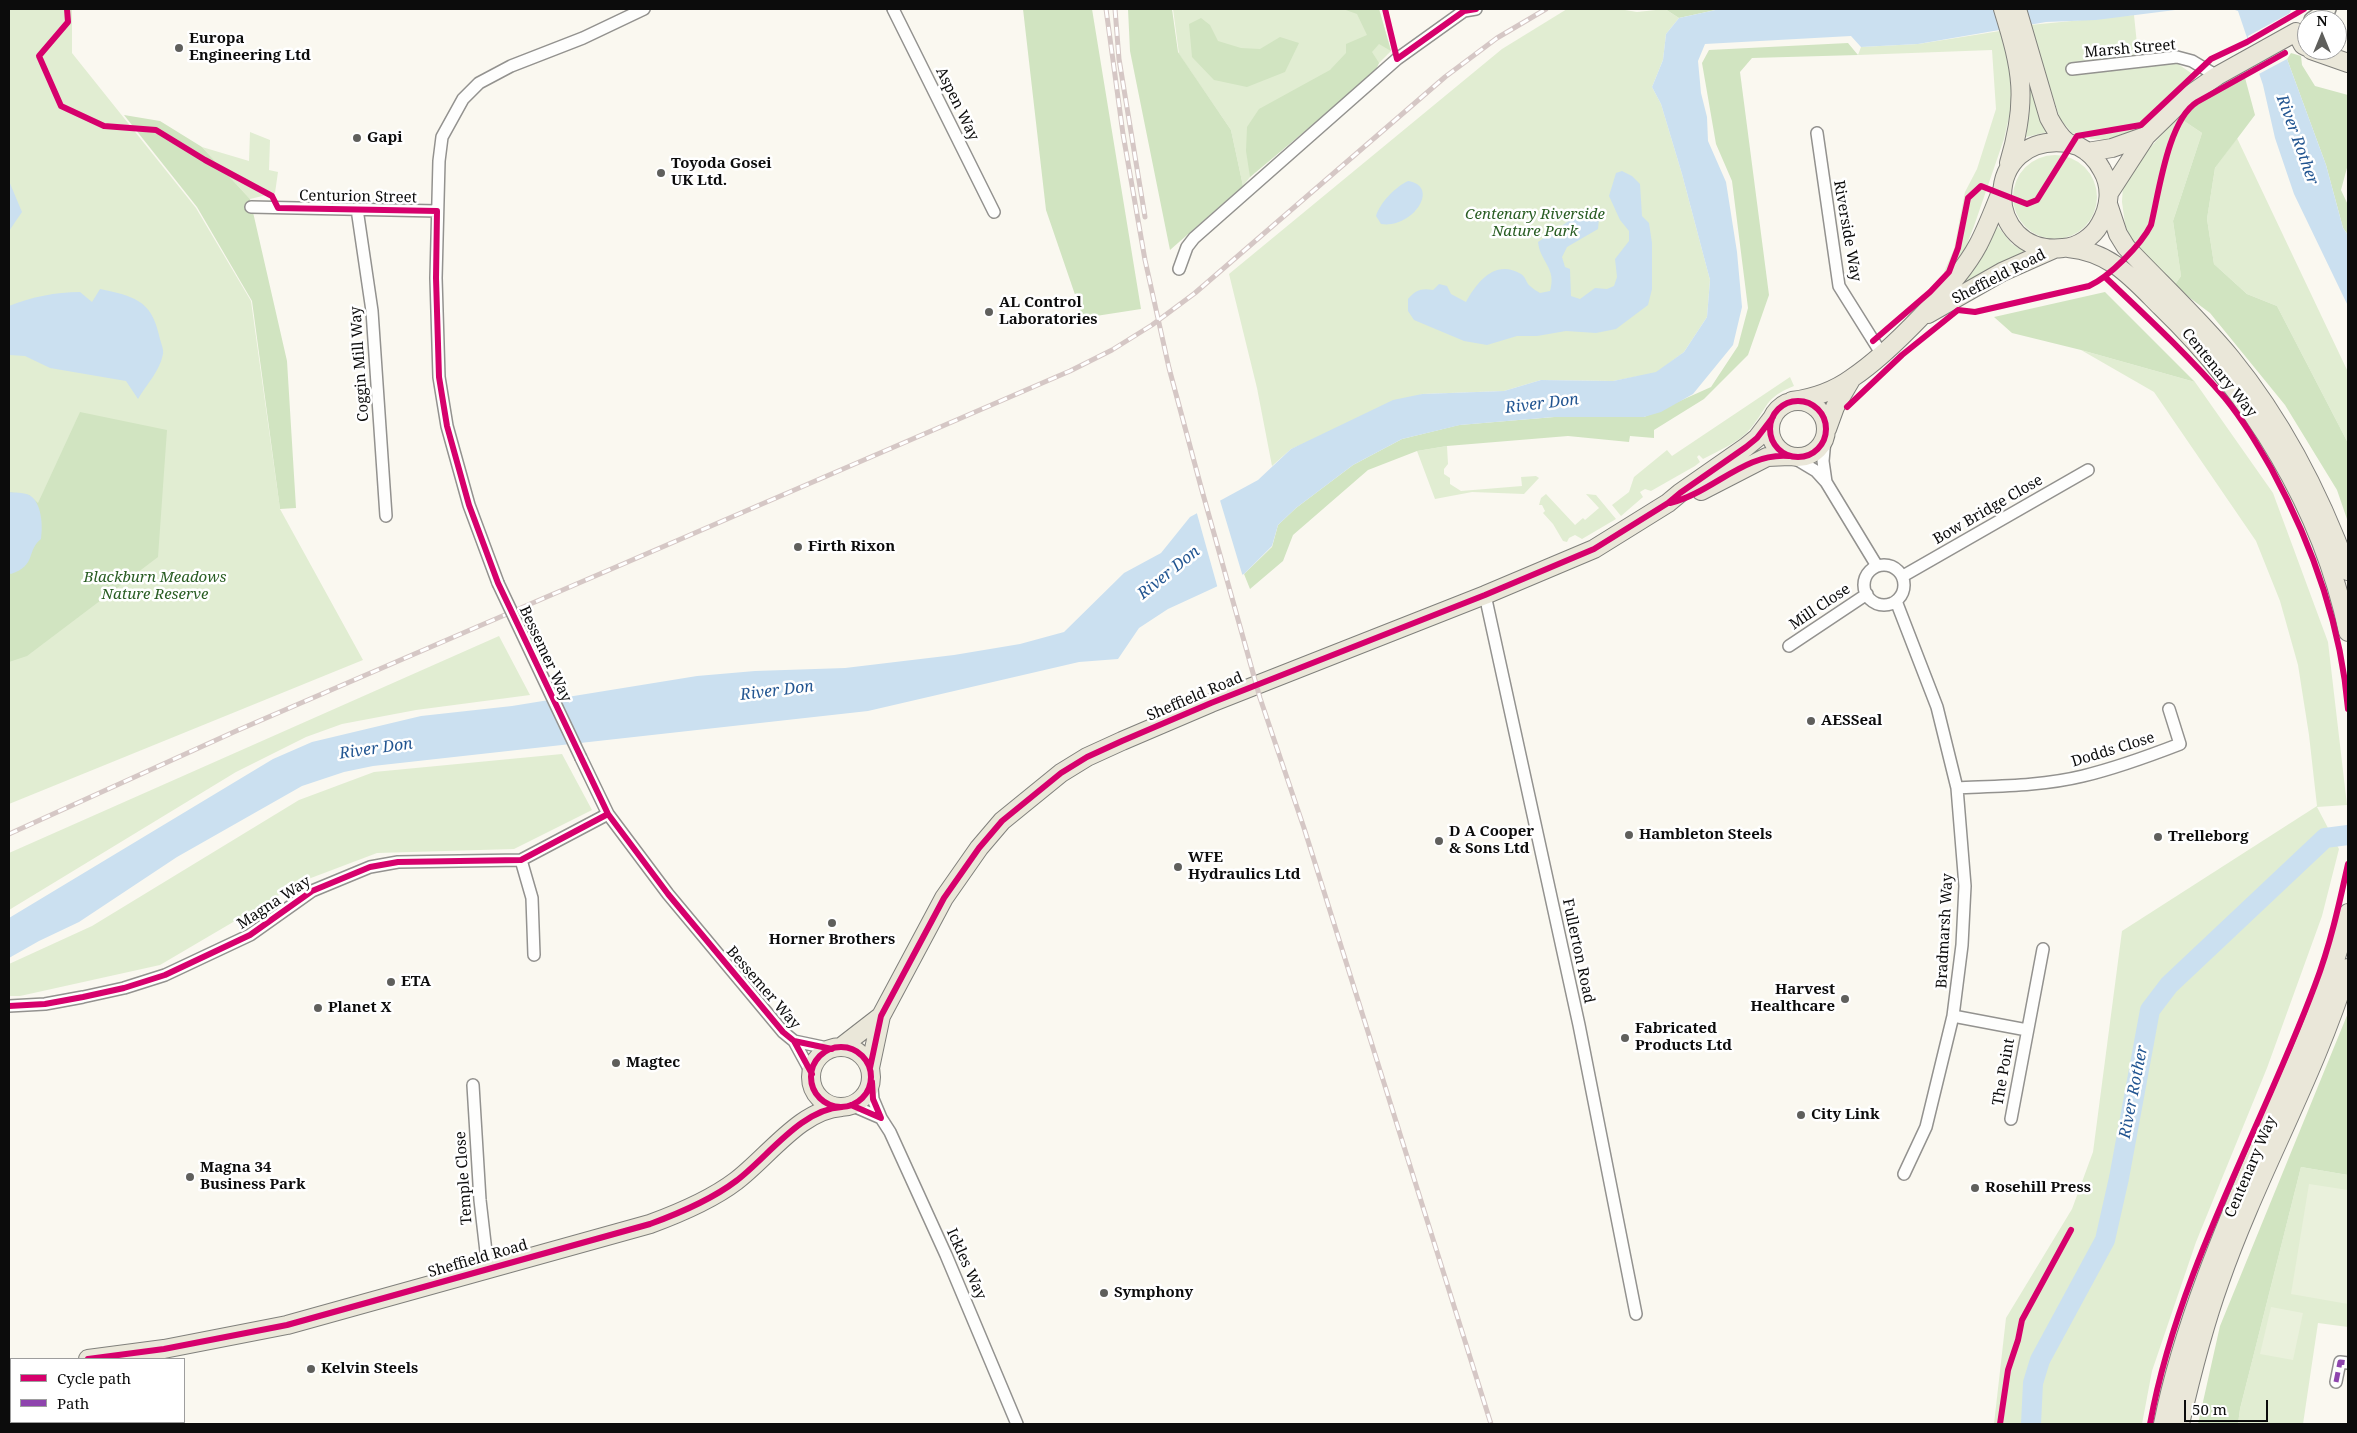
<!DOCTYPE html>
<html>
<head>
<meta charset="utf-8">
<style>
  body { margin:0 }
  #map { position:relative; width:2357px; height:1433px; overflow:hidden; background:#faf8f0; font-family:"Noto Serif",serif }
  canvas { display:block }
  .frame { position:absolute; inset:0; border:10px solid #0c0c0c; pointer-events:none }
  .legend { position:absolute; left:10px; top:1358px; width:175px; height:65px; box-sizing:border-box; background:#fff; border:1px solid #9e9e9e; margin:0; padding:6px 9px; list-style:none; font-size:15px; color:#0c0c0c }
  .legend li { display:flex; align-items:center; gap:10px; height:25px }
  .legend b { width:25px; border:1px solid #9e9e9e }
  .north { position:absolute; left:2297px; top:10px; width:50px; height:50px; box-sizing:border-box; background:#fff; border:1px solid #9e9e9e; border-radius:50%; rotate:0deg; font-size:14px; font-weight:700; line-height:20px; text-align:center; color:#0c0c0c }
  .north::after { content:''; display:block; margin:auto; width:18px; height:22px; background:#5f5f5c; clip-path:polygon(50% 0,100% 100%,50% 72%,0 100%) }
  .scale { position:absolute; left:2184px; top:1400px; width:84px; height:22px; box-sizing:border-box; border:2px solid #0c0c0c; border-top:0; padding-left:6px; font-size:15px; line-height:18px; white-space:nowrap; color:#0c0c0c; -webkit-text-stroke:4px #fff; paint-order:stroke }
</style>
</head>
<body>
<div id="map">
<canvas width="2357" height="1433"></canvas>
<div class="frame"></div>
<ul class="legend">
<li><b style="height:6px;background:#d6006c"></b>Cycle path</li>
<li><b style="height:6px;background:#8e44ad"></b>Path</li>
</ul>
<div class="north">N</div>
<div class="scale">50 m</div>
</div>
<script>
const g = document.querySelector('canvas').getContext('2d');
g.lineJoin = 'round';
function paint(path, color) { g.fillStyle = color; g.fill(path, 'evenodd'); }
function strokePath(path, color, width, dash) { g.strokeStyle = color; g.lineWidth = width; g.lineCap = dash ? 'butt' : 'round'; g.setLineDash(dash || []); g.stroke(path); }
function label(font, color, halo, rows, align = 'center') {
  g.font = font + ' "Noto Serif",serif'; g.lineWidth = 5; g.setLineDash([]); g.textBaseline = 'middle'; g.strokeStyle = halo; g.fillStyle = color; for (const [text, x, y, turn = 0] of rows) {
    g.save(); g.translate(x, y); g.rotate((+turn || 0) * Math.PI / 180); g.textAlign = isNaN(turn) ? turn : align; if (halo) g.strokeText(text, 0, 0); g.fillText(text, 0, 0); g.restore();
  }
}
const green = new Path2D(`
  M9,9H72V53L196,208L251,301L280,509L363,660L9,804Z
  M1173,9H1379L1391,51L1379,63L1374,73L1250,177L1243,186L1231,130L1179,54Z
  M1567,9H1619L1637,12L1665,9L1679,18L1666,34L1663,60L1652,87L1661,104L1682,174L1710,280L1707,317L1684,352L1656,373L1613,381L1541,380L1504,391L1422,394L1291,449L1272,466L1257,388L1229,274L1502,49Z
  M2134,15L2138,54V68L2175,62L2194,75L2132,135L2112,140L2091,139L2072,133L2060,119L2030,25Z
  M2000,31L2011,75V108L2004,139L1974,226L1962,257L1948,275L1944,272L1954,249L1965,192L1977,169L1996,109L1992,50L1858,55L1861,47L1918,44Z
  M2027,74L2048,132L2026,137L2030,107Z
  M2178,117L2202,133L2173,221L2181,276L2174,286L2130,237L2125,224L2122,202L2123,184L2147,151Z
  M250,132L270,140L269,170L278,172L275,193L250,199L202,147L249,161Z
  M2237,138L2348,372V443L2277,306L2247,294L2214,264L2207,219L2215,168Z
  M2013 197a42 42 0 1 1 84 0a42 42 0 1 1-84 0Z
  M1996,224L2012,244L2027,253L1948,294C1974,271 1982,255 1996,224Z
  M2081,350L2195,382L2273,493L2328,642L2347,805L2317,807L2339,849L2322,916L2267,1068L2196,1242L2152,1371L2142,1424H1994L2006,1318L2072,1209L2093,1152L2122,931L2317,806L2309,735L2298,665L2280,601L2256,541L2154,392Z
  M1790,377L1794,386C1764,398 1769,406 1751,428C1740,442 1718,451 1703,459L1699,455L1697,457L1700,462L1695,466L1651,491L1645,489L1640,492L1643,497L1621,516L1612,505L1629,492L1634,477L1667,450L1672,456Z
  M1447,446L1448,464L1444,469V474L1450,478V484L1461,491L1522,486L1521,477L1536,476L1539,478L1524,494L1472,492L1435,499L1417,451Z
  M1546,494L1575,525L1583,518L1585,520L1599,508L1586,494L1596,495L1616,519L1582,539L1575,535L1569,538L1567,542L1563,541L1553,524L1543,513L1545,511L1542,505H1539L1541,498Z
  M499,636L530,695L416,710L342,724L306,737L236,772L9,910V853Z
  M562,754L592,810L514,849L377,853L303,881L160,965L20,996H9V964L92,926L299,800L374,772Z
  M2301,1167L2348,1175V1327L2318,1323L2303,1424H2238L2240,1409Z`);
const forest = new Path2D(`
  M1023,9H1092L1141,309L1083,318L1046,210Z
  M1128,9H1172L1178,52L1231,130L1243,186L1170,250L1130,51Z
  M1343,9H1379L1391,51L1379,44L1372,52L1379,63L1374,73L1250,177L1246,151L1247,127L1259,109L1330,70L1346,53V44L1367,35L1357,14Z
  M1665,9H1720L1679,18Z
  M1201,18L1210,25L1218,41L1241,48L1260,49L1280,37L1299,43L1285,72L1247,87L1214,80L1192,57L1189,24Z
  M1848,43L1858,55L1752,58L1740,72L1769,295L1748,355L1704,399L1654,430V438L1630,436L1629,442L1568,436L1447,446L1417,451L1368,470L1293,535L1283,561L1250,589L1244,574L1272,547L1278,525L1296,508L1353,465L1402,439L1459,425L1554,417H1644L1711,387L1738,346L1748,308L1732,181L1716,144L1702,63L1709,50Z
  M2291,53L2301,56L2302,65L2315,86L2348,95V164L2341,190L2348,205V235L2343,228L2326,165L2287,59Z
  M2244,74L2255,115L2215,168L2207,219L2214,264L2247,294L2277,306L2348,443V522L2337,490L2285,405L2210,313L2174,286L2181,276L2173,221L2202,133L2178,117Z
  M124,115L160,121L202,147L250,199L287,361L296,508L280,509L252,301L197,207Z
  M2105,292L2195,382L2081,350L2012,333L1994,317Z
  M80,412L167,430L158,557L27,656L9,662V492L29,495L38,503Z
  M2348,1013V1175L2301,1167L2240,1409L2238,1424H2198L2220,1326Z`);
const pitch = new Path2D(`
  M2309,1184L2348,1190V1304L2291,1294Z
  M2271,1307L2303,1313L2293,1360L2260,1354Z`);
const water = new Path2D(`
  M1720,9H2183L2096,20L2046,22L1918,44L1861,47L1851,36L1705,44L1698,61L1701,93L1707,117L1708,141L1726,182L1737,252L1742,307L1733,345L1693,394L1661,412L1644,417H1554L1460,425L1402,439L1353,465L1296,508L1278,525L1272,546L1244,574L1168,609L1139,628L1118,659L1079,662L868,711L373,766L344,772L302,786L177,857L79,922L39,941L9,958V918L273,759L312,742L421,716L512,706L697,676L755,671L845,668L954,655L1020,644L1064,632L1124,573L1161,553L1190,517L1258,480L1291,449L1393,400L1422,394L1504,391L1541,380L1613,381L1656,372L1684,352L1707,317L1710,280L1682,174L1661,104L1652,87L1663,60L1666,34L1679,18Z
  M2232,9H2292L2283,24L2287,59L2326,165L2343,228L2348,235V306L2294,194L2275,138L2263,85L2238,11Z
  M1622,171L1632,176L1640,184L1642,216L1649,223L1652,243V289L1648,305L1616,329L1596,333L1566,331L1537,336H1517L1487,345L1464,341L1414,320L1408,311V299C1416,290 1421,288 1433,290L1439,284L1447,286L1451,294L1466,302C1476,283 1495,258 1521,274C1526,277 1526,283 1530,286C1533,289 1537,291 1540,293L1550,291C1557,268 1540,262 1538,242L1588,208L1595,210L1599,219L1598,229L1567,247L1562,257L1565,267L1570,269L1571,296L1580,299L1595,288L1607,289L1614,286L1617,277L1615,259L1629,241V231L1620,220L1609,196L1616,173Z
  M9,181L22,212L9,231Z
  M1408,181C1441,186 1413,229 1381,224L1376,216C1380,203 1395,187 1408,181Z
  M100,289C132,296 151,299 159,335C160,341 164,349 163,354C160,371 146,385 138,399L126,381L50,368L25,356L9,355V306C32,297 55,292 80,292L92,302Z
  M9,492C14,493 23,492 29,495C42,502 43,526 41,539C26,551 37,565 11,574L9,573Z`);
const pier = new Path2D(`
  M2292,12L2286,24L2288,47L2287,59L2257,75L2249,47L2248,36Z
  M1219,497L1243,577L1218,589L1196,510Z`);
const river = new Path2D(`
  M2031,1424L2033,1383L2040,1360L2105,1240L2119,1178L2150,1010L2169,985L2325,838L2348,835`);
const street = new Path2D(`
  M893,9L994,212
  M2072,69L2177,57L2192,61L2217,76
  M1817,133L1839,286L1881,353
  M251,207L437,211
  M357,209L372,311L386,516
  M1179,269L1187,247L1194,238L1397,59L1464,11L1476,9
  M1791,456L1816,471L1826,482L1823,461L1825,439
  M1826,482L1877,566
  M1864 585a20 20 0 1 1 40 0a20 20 0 1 1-40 0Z
  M1903,576L2088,470
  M498,583L469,505L447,426L439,377L436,278L439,161L442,137L463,99L479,83L511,66L583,38L644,9
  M1485,595L1579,1025L1636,1314
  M1896,601L1937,707L1957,788L1965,886L1962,945L1953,1016L1926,1127L1904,1174
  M1789,646L1867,594
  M581,758L608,814L668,894L783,1032L794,1041
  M1957,788C1998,786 2042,786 2083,776C2116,768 2149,756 2180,744L2169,709
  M521,860L532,898L534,955
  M9,1006L45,1004L83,997L124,988L165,975L250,935L312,891L370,867L398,862L521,860L608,814
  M1953,1016L2027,1030
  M812,1074L794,1041L832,1049
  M473,1085L480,1200L488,1269
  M851,1105L881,1118L873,1099L871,1077
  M881,1118L890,1132L946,1255L1017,1424
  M2011,1119L2043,949
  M2336,1382L2340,1362L2348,1363
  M124,1422L125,1424`);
const secondary = new Path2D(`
  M2312,20L2328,9`);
const primary = new Path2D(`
  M2003,9C2022,70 2028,100 2009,163
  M2017,9L2049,118C2054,127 2059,136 2067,142C2070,144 2074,145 2078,146C2088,151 2097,160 2102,170C2112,187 2110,207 2100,224C2093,237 2078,247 2063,248C1981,257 1981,131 2068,143
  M2311,50L2348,63
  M2087,152L2112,148L2146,136
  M2109,193L2146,136L2184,99L2217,76L2296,32L2303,45L2307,47
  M2108,204L2118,234L2126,247C2161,284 2199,319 2231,358C2283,422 2320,494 2348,571
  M2068,248C2111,252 2132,278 2161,307C2252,395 2322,507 2348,632
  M1928,314L2002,272L2054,249
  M1770 429a28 28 0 1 1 56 0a28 28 0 1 1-56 0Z
  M1792,401C1814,398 1834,391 1852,378C1888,354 1958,283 1978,245C1987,228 1994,209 2001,192
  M1827,429L1835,407L1852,378
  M1701,491L1767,457L1790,456
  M841,1047L881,1016
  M811 1077a30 30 0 1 1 60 0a30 30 0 1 1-60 0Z
  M870,1068L881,1016L944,898L979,848L1002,821L1061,773L1087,757L1122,741L1211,703L1485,595L1594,549L1668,503L1680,493L1746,447L1757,438L1773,417
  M88,1359L164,1349L287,1325L650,1224C680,1213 711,1200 736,1181C768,1157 801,1109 842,1107
  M9,1372L11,1371
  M2163,1424C2184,1319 2231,1213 2273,1115C2302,1050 2332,983 2348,913
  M2180,1424C2191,1376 2203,1328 2220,1281C2257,1175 2315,1076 2348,968`);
const rail = new Path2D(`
  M1106,9L1123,134L1145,260L1169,368L1201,487L1260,698L1304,828L1491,1424
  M1115,9L1119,59L1145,217
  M9,834L236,731L1070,371L1112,350L1152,325L1195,293L1445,77L1497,38L1546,9`);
const streetBridge = new Path2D(`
  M498,583L581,758`);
const quiet = new Path2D(`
  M2336,1382L2340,1362L2348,1363`);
const cycleway = new Path2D(`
  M67,9L68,22L39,56L61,106L104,126L156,130L205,160L272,196L278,208L437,211L436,278L439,377L447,426L469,505L498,583L608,814L668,894L783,1032L794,1041
  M1385,9L1397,59L1464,11L1476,9
  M2105,277C2146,316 2188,355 2225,398C2243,420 2257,444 2271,468C2311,542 2341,625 2348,709
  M1873,341L1930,292L1949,272L1958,248L1968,198L1981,186L2027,204L2037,200L2077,136L2141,125L2211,59L2247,42L2304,9
  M1770 429a28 28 0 1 1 56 0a28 28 0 1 1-56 0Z
  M1847,407L1902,355L1958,310L1975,312L2089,286C2109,277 2141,245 2151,225C2159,192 2168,120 2197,102L2285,53
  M1670,503C1712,493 1745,452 1789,456
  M9,1006L45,1004L83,997L124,988L165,975L250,935L312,891L370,867L398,862L521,860L608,814
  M811 1077a30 30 0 1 1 60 0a30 30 0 1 1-60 0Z
  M870,1068L881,1016L944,898L979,848L1002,821L1061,773L1087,757L1122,741L1211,703L1485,595L1594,549L1668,503L1680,493L1746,447L1757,438L1773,417
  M812,1074L794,1041L832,1049
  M851,1105L881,1118L873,1099L872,1082
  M88,1359L164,1349L287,1325L650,1224C680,1213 711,1200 736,1181C768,1157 801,1109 842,1107
  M2000,1424L2008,1370L2018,1340L2022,1320L2071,1230
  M2150,1424C2178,1270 2261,1130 2315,985C2330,946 2339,905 2348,864`);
const markers = [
  [179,48,5,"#5f5f5c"],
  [357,138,5,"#5f5f5c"],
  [661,173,5,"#5f5f5c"],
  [989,312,5,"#5f5f5c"],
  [798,547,5,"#5f5f5c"],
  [1811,721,5,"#5f5f5c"],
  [1629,835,5,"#5f5f5c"],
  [2158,837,5,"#5f5f5c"],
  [1439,841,5,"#5f5f5c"],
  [1178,867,5,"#5f5f5c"],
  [832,923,5,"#5f5f5c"],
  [391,982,5,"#5f5f5c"],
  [1845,999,5,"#5f5f5c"],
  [318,1008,5,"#5f5f5c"],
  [1625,1038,5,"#5f5f5c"],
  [616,1063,5,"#5f5f5c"],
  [1801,1115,5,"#5f5f5c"],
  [190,1177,5,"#5f5f5c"],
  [1975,1188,5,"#5f5f5c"],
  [1104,1293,5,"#5f5f5c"],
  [311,1369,5,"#5f5f5c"]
];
const poiNames = [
  ["Europa",189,39],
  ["Engineering Ltd",189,56],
  ["Gapi",367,138],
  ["Toyoda Gosei",671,164],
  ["UK Ltd.",671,181],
  ["AL Control",999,303],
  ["Laboratories",999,320],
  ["Firth Rixon",808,547],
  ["AESSeal",1821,721],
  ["D A Cooper",1449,832],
  ["& Sons Ltd",1449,849],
  ["Hambleton Steels",1639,835],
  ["Trelleborg",2168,837],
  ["WFE",1188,858],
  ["Hydraulics Ltd",1188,875],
  ["Horner Brothers",832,940,"center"],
  ["ETA",401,982],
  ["Harvest",1835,990,"right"],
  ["Healthcare",1835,1007,"right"],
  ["Planet X",328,1008],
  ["Fabricated",1635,1029],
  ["Products Ltd",1635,1046],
  ["Magtec",626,1063],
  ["City Link",1811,1115],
  ["Magna 34",200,1168],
  ["Business Park",200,1185],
  ["Rosehill Press",1985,1188],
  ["Symphony",1114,1293],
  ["Kelvin Steels",321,1369]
];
const streetNames = [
  ["Marsh Street",2130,49,-5],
  ["Aspen Way",957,104,64],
  ["Centurion Street",358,197,1],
  ["Riverside Way",1847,231,80],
  ["Sheffield Road",1999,277,-27],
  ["Coggin Mill Way",360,364,-94],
  ["Centenary Way",2219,373,51],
  ["Bow Bridge Close",1988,510,-30],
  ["Mill Close",1820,607,-34],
  ["Bessemer Way",545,654,65],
  ["Sheffield Road",1195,697,-23],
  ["Dodds Close",2113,750,-17],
  ["Magna Way",274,903,-33],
  ["Bradmarsh Way",1945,931,-87],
  ["Fullerton Road",1578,951,78],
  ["Bessemer Way",763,988,49],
  ["The Point",2004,1072,-80],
  ["Centenary Way",2251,1167,-67],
  ["Temple Close",464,1178,-94],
  ["Sheffield Road",478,1259,-16],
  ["Ickles Way",966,1264,66]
];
const parkNames = [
  ["Centenary Riverside",1535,215],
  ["Nature Park",1535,232],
  ["Blackburn Meadows",155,578],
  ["Nature Reserve",155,595]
];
const waterNames = [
  ["River Rother",2297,140,70],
  ["River Don",1542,404,-7],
  ["River Don",1169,573,-39],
  ["River Don",777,691,-7],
  ["River Don",376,749,-8],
  ["River Rother",2134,1092,-79]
];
paint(green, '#e1edd2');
paint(forest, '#d1e4c1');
paint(pitch, '#eaf1dc');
paint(water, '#cbe0f0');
paint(pier, '#faf8f0');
strokePath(river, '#cbe0f0', 20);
strokePath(street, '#93928f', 14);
strokePath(secondary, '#8a8985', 18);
strokePath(primary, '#80807c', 20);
strokePath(street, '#fefefd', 11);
strokePath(secondary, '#f4f3e9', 15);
strokePath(primary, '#eae7d9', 18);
strokePath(rail, '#d5c7c5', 5);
strokePath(rail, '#fff', 3, [9]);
strokePath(streetBridge, '#93928f', 14, []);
strokePath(streetBridge, '#fefefd', 11);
strokePath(quiet, '#8e44ad', 5, [10, 5]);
strokePath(cycleway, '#d6006c', 6);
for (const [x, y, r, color] of markers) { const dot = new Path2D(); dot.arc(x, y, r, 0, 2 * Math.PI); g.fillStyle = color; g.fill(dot); strokePath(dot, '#fff', 2); }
label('bold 15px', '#0c0c0c', '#fff', poiNames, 'left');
label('15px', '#0c0c0c', '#fff', streetNames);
label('italic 15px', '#295d23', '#fff', parkNames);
label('italic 16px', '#225591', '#fff', waterNames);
</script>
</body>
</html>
